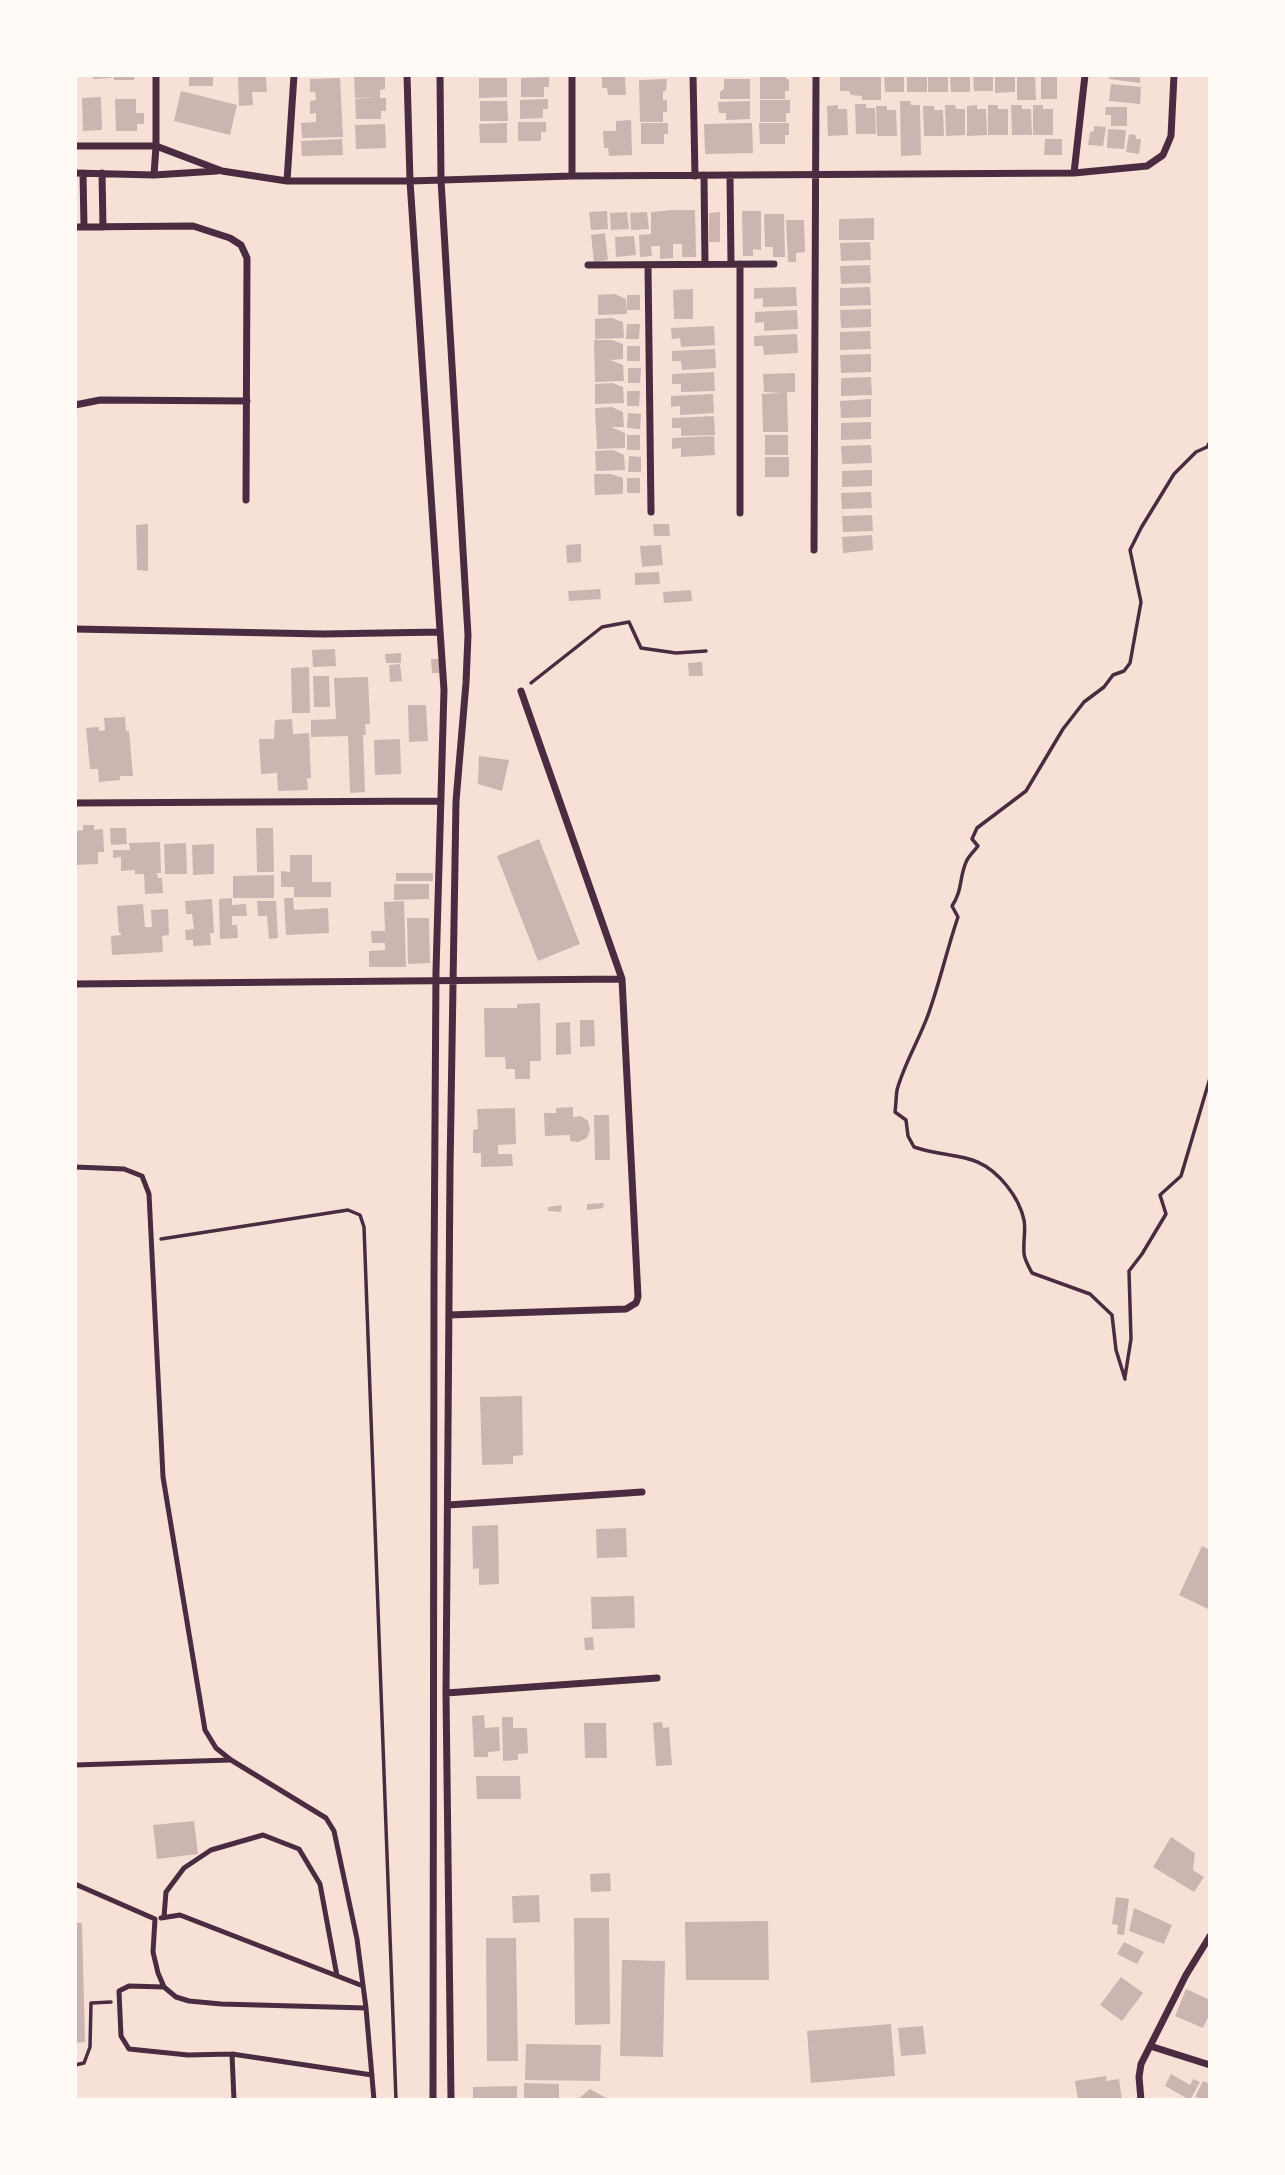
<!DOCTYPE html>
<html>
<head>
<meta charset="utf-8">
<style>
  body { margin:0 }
  #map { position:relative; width:1285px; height:2175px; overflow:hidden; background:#f7e1d7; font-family:Helvetica,sans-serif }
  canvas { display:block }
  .frame { position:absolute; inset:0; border:77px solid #fffaf5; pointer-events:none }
</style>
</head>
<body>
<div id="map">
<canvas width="1285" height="2175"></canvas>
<div class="frame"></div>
</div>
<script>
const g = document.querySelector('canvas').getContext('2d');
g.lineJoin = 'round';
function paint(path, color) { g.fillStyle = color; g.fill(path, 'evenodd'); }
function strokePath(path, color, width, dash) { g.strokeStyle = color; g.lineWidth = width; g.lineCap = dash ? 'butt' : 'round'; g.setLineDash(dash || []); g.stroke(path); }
const building = new Path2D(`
  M93,75H111V78L93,79Z
  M114,75H134V80H114Z
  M189,75H213V86H189Z
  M238,75L266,77L267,92H252L253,105L239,106Z
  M354,75L385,76V89L380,90V98H386V111H381V119H356L355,99L376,97L355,98Z
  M760,75H786V79H789V91H785V99H760Z
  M840,75H881V100H862V96L851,95L849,91H840Z
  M884,75H904V92H885Z
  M907,75H927V92H907Z
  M928,75H948V92H928Z
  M950,75H970V92H951Z
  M973,75H993V91H974Z
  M995,75H1015V92L995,93Z
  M1017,75H1035L1036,100H1017Z
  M1041,75H1057V99H1041Z
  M1109,75H1140V83L1109,79Z
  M602,76H625L626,95H608L607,88H602Z
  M549,77V87H544V97H521V78Z
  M340,78L343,137L302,138L301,123L316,122V113L310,114V101L316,100L315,92H310V79Z
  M479,78H507V97L479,98Z
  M667,79L666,91H663V100H667V112H663V122H640L639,80Z
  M724,79H750V99H720V92L724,89Z
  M1111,84L1141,87L1140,104L1109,101Z
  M181,91L237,105L230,135L174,121Z
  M101,97L102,130L83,131L82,98Z
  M115,99H136V113H144V124H137V131H116Z
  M548,99V109H543V118L520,119V100Z
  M760,100H790V113H786V122H760Z
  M480,101H507L508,121H480Z
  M750,101V119L726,120V113H719L718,102Z
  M900,101H910L911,105H920L921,155L901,156Z
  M855,104H866V108H875L876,134H856Z
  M838,105V109H847L848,135L828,136L827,106Z
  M945,105H955L956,109H965V135L946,136Z
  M977,105V109H986L987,135L967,136V106Z
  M988,105H998V109H1008V135H988Z
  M1011,105H1022V109H1031L1032,135H1012Z
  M1033,105H1043V109H1053V135H1033Z
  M876,106H887V110H896L897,136H877Z
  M923,106H934V110H943L944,136H924Z
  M1106,107H1127V126H1111V115H1105Z
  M631,120L632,155L609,156L608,148H604L603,131H616V121Z
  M518,122H546V132H541V141H518Z
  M507,123V143H480L479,124Z
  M641,123H668V134H664V144H641Z
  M752,123L753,153L705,154L704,124Z
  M759,123H789V135H785V144H760Z
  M385,124L386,148L356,149L355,125Z
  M1094,126L1106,127L1103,146L1088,145L1090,132L1094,131Z
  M1108,129L1126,130L1124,149L1107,148Z
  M1129,134L1136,135V139H1141L1139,154L1126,152Z
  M342,139L343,155L302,156L301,141Z
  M1045,139H1062V155H1044Z
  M673,210H695L696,257H682V244H673V258L660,259V246H651L652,256L640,257L639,235L651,234V212Z
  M607,211L608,229L591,230L589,212Z
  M742,211H761V250L753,249V256H743Z
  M627,212L629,229L611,230L610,213Z
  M647,212L649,229L631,230L630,213Z
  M720,212V242H709V213Z
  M764,214H784L785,257H773V247H765Z
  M874,218V240H839V219Z
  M786,220H804L805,252L796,253V262H788Z
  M605,233L608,260L594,262L591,235Z
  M634,236L636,255L616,257L615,237Z
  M870,242L871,260L841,261L840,243Z
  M870,265L871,283L841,284L840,266Z
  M796,287L797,306L763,307V298L754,299V288Z
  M870,287L871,305L840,306V288Z
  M693,289V319H674L673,290Z
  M615,294L626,299L627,314L598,315V295Z
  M627,295H640V310H627Z
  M871,309V327L841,328L840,310Z
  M797,310L798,329L764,331V322L755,323V312Z
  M612,318L623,322L624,338L595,339V319Z
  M627,324H640L639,339H626Z
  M714,326L715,345L681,347L680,338L672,339L671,328Z
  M870,331L871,349L840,350V332Z
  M797,334L798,353L764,355L763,346H754V336Z
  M594,340H612L623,344V359L610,360L623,365L624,381L595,382Z
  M627,346H640V361H627Z
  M715,349L716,368L682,370L681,361H672V351Z
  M871,354V372L841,373L840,355Z
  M628,368H641L640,383H628Z
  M714,372L715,391L681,392V384H672V374Z
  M795,373V392H787L788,432H763L762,394L783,393L764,392L763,374Z
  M871,377L872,395L841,396V378Z
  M612,383L623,387L624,403L595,404V384Z
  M627,391H640L639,406H627Z
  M713,394L714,413L680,415V406L671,407V396Z
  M871,399V417L841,418L840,401Z
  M612,407L623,412L624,427H611L625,433V448L597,449L595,408Z
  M628,413L641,414L640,429L627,428Z
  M714,416L715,435L681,436V428H672V418Z
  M871,422V439L841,440V423Z
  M627,435H640V450H627Z
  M765,435H788V455H765Z
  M714,436L715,455L681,457V448L672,449V438Z
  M871,445L872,463L842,464L841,446Z
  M613,450L624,455L625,470L596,471L595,451Z
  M629,456L641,457V472H628Z
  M765,457H789V477H765Z
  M872,470V486L842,487V471Z
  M594,474H611L623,478V494L595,495Z
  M627,478H640V493H627Z
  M871,492L872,508L842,509L841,493Z
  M872,515L873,531L843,532L842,516Z
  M148,524V571L137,570L136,525Z
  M653,524H669L670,536H654Z
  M872,535L873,550L843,553L842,537Z
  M581,544V562L567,563L566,545Z
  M661,545L663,565L642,567L640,546Z
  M659,572L660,584L635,585V573Z
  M600,589L601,599L569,601L568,591Z
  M691,590L692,601L664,603L663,592Z
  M335,649L336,666L313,667L312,650Z
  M401,653V663H386L385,654Z
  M431,659H439V673H432Z
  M702,662L703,676H689L688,663Z
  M400,664L402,681L390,682L389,665Z
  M309,667L310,713H292L291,668Z
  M313,676H329L330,707H314Z
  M368,677L370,724H365L366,735H363L365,792L350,793L348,736L311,737V720L336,719L334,678Z
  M408,705H426L428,741L409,742Z
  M125,717L126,731H129L133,776H120V780L99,782L98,769H90L86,728L99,727V731L105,730L104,718Z
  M292,719L293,734L309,733L311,778H307L308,790L278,791L277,773L261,774L259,739H274L275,720Z
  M400,739L401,774L375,775L374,740Z
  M479,756L509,760L502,791L478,784Z
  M83,825H94V830L103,829L104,852H98V864L75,865V831L83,830Z
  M110,828H126L127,844L111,845Z
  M256,828H273L274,872H257Z
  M539,839L580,944L538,961L497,856Z
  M160,842L161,873H157L158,878H162L163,893L145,894L144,874H135V870L121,871V857L113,858V850H130L129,843Z
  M186,843L187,874H165L164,844Z
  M214,844V874L193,875L192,845Z
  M290,855H312V882H331V897H294V887H281V871L290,872Z
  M396,873H433V881H396Z
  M274,875V898H233V876Z
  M394,884H429V899L394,900Z
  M232,898V905L246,904L247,916H232V925H237L238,938L220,939L219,899Z
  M284,898H293L294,910L328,908L329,933L286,935Z
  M212,899L214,933H210L211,945L193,946V940H186L185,930L194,929L192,914H186L185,901Z
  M257,901H276L278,938L269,939L267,916H258Z
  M404,901L406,967H369V951L385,950V943H372L371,931H385L384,902Z
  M143,904L145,927H152L151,910L168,909L169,935L162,936L163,952L112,955L111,936L121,935V933H119L117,906Z
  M407,918H429L430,963L408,964Z
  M540,1003L541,1061H530V1079H515V1069H506L505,1057H485L484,1008H517V1004Z
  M580,1020H594L595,1046L580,1047Z
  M570,1022L571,1054L556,1055V1023Z
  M573,1107V1117L581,1116L588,1121L590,1130L587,1138L578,1142L570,1141V1135L545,1136L544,1113H556V1108Z
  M515,1108L516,1144L498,1145V1154H512L513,1166L481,1167V1153H473V1130L478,1129L477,1109Z
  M594,1115H609L610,1160H595Z
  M604,1203L603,1208L587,1210V1204Z
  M562,1205L561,1212L548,1211V1207Z
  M522,1396L523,1455L513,1456V1464L482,1465L480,1397Z
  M498,1525L499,1584L479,1585V1568L473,1569L472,1526Z
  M626,1528L627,1557L597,1558L596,1529Z
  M1202,1546L1210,1550V1605L1208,1609L1179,1595Z
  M634,1596L635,1628L592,1629L591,1597Z
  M593,1637L594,1650H585L584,1638Z
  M484,1715L485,1728L499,1727L500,1751L488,1752V1757H474L472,1716Z
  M502,1717H513V1728H527L528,1753L518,1754V1760L503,1761Z
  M662,1722L663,1728L669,1727L672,1765L656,1766L653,1723Z
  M584,1723H606L607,1758H585Z
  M476,1776H520L521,1799H477Z
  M194,1821L198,1854L157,1859L153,1825Z
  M1171,1837L1195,1853L1193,1870L1204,1877L1194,1892L1153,1867Z
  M610,1873L611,1891L591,1892L590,1874Z
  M539,1895L540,1922L513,1923L512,1896Z
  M1116,1897L1129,1899L1124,1935L1117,1934L1118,1925L1112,1924Z
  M1134,1908L1172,1925L1164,1944L1129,1931Z
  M574,1918H609L610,2024L575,2025Z
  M768,1921L769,1980H686L685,1922Z
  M75,1923H82L85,2042L75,2043Z
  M486,1938H516L518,2061H487Z
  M1124,1942L1144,1952L1137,1964L1117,1954Z
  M622,1960L665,1961L663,2057L620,2056Z
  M1121,1977L1143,1993L1122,2021L1100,2005Z
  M1186,1989L1210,2000V2013L1203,2028L1175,2016Z
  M891,2024L895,2076L811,2083L807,2031Z
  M923,2026L926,2054L901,2056L898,2028Z
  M526,2044L601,2045L600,2081L525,2080Z
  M1171,2074L1190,2085L1193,2079L1200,2082L1190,2100L1165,2086Z
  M1106,2076L1107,2081L1119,2079L1122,2100H1078L1075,2081Z
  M1203,2081L1210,2084V2094L1207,2100L1195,2097Z
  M524,2083L559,2084V2100H524Z
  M517,2086V2100H473V2087Z
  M590,2089L610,2100H577Z`);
const path = new Path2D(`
  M1210,375V377
  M531,683L602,627L629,622L641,648L676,653L706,651
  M161,1239L348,1210L360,1215L364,1227L396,2100
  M1125,1377L1131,1339L1129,1271L1142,1254L1166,1214L1160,1195L1181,1176L1210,1078
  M1125,1379L1116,1350L1112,1315L1090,1294L1032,1273C1029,1267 1024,1259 1024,1253C1023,1241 1026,1231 1024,1220C1021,1206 1015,1196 1007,1186C978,1149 952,1160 914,1147L908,1136L906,1120L895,1112C896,1105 896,1097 897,1090C904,1064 919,1040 928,1015C940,982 947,949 958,917L952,906C963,890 959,876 967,860C970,855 975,850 978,846L972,839L977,828L1026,791L1063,729L1084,702L1104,687L1113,675L1124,671L1130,663L1141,602L1130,550L1141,528L1174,474L1196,452L1207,447L1210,442
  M75,2065L84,2063L90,2047L91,2003L111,2002`);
const service = new Path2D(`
  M75,1167L124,1169L142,1176L149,1194L163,1477L205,1730L216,1748L231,1760L326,1818L334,1831L357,1939L366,2008L374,2100
  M75,1765L230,1760
  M75,1884L155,1919L153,1952L158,1973L164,1987L176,1997L189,2001L221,2004L366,2008
  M164,1917L166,1892L184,1868L211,1850L263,1835L299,1849L320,1884L337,1976
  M161,1918L180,1915L363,1986
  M164,1987L129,1986L119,1991L121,2036L129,2049L188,2055L232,2054L372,2075
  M232,2054L234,2100`);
const minor = new Path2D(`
  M407,75L410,181L444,690L436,971L434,1275L433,2100
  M440,75L441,180L468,635L466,683L456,801L450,1169L446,1693L451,2100
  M693,75L695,176
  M75,146H156L222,171L287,181H410L572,176L1074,173L1147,166L1163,155L1171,136L1174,75
  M75,173L154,175L217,171
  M83,173L84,227
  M102,173L103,227
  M1074,173L1085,75
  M154,175L156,146V75
  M704,175L705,264
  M730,175L731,264
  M572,176V75
  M287,181L294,75
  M75,227L193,226L230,238L241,245L247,258L246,500
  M740,264V513
  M588,265L774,264
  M648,265L651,512
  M75,405L100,400L247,401
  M814,550L816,75
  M75,629L323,634L440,632
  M75,803L441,801
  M75,984L622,979
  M449,1315L626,1309L636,1303L638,1297L622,979L521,691
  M448,1505L642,1492
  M446,1693L657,1678
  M1150,2046L1210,2065
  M1141,2100L1139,2077L1141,2064L1186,1975L1210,1936`);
paint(building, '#ccb4b1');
strokePath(path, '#4a2c40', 3.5);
strokePath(service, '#4a2c40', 5);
strokePath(minor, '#4a2c40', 7);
</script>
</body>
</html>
